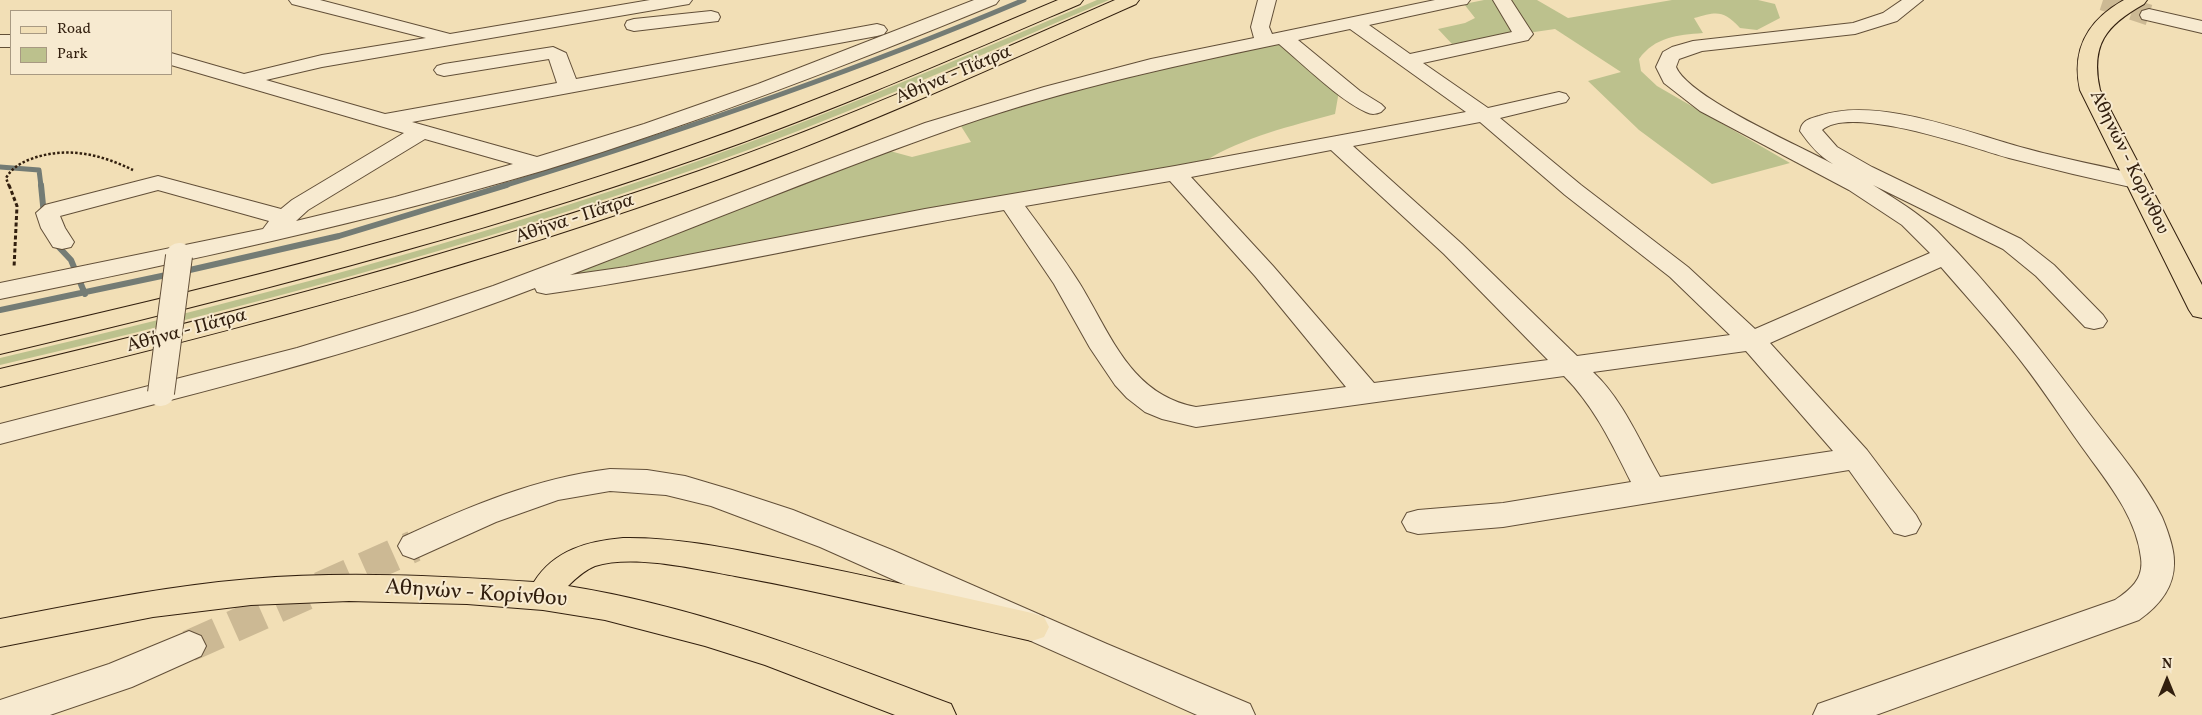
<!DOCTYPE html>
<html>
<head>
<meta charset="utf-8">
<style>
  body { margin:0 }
  #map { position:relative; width:2202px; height:715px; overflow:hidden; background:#f2dfb6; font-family:Vollkorn,serif }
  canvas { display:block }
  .legend { position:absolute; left:10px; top:10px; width:162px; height:65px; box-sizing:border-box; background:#f7ead0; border:1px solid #a89982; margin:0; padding:6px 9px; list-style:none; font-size:15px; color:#321f0e }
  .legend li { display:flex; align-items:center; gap:10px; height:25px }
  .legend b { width:25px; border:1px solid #a89982 }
  .north { position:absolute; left:2142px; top:655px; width:50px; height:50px; -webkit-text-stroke:4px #f7ead0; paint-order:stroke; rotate:0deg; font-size:14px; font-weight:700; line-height:20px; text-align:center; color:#321f0e }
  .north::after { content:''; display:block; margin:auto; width:18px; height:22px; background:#321f0e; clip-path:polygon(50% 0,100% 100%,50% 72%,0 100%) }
</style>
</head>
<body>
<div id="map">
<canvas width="2202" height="715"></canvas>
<ul class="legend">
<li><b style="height:6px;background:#f2dfb6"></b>Road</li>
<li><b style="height:14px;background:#bcc18d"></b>Park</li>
</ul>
<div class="north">N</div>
</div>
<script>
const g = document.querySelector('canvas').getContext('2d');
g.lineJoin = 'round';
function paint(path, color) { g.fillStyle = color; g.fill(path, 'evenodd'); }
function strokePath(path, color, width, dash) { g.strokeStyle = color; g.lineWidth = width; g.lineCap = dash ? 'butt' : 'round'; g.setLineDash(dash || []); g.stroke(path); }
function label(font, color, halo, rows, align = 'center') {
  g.font = font + ' Vollkorn,serif'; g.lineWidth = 4; g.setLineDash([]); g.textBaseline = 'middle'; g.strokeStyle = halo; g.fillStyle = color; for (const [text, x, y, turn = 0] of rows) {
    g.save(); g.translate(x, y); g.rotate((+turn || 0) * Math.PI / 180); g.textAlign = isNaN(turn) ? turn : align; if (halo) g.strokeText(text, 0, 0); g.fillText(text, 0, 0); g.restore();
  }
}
const green = new Path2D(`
  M1097,0H1109C974,58 840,118 701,167C471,247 237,310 0,365V358C236,303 470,242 698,161C834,113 965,56 1097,0Z
  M1484,0H1537L1568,18L1672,0H1758L1775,4L1780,18L1757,30L1740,28C1723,9 1716,12 1694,18L1703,33C1677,35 1655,37 1639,59L1641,71L1657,86L1790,163L1712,184L1639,130L1588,81L1621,72L1555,29L1452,44L1438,29L1465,23L1475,18L1464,4Z
  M1280,42L1339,91L1335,114C1291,126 1244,137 1205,161L577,275L572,273L622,249L890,151L912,157L971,142L959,123L1078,86Z`);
const streamFar1 = new Path2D(`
  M0,167L39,170L41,186
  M503,186C679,132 854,72 1024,0`);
const stream = new Path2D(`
  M41,185L44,215
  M54,242L71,260L85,294
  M181,272L339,236L507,185
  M0,310L171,274`);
const minorTunnelFar1 = new Path2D(`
  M2103,0L2149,15`);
const minorTunnel = new Path2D(`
  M189,646L414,546`);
const pathFar1 = new Path2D(`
  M9,186L6,178C12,168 20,163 31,159C66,146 100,154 133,170`);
const path = new Path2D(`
  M9,185L17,206L14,268`);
const minor = new Path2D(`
  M289,0H320L450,34L650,0H692L689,4L683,5L322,67L266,80L385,114L557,83L549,59L444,76L437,74L434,70L437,66L444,64L553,47L566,53L576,79L877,24L884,26L887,30L884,34L877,36L412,122L537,157L644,124L758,84L974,0H999L996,4C848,65 698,123 545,170C366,223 183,262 0,299V283L263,229L269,221L158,190L60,216L65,228L74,242L71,247L62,249L53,247L41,228L36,213L45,205L158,176L281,209L292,200L404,133L171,65V53L244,74L322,55L426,38L292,4ZM425,139L513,164L395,197L296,221L308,210Z
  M1258,0H1276L1269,27L1272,34L1435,0H1470L1467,4L1461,5L1369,25L1410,54L1512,32L1493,0H1511L1533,34L1528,40L1423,63L1488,108L1559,92L1566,94L1569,98L1566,102L1500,118L1581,185L1688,267L1755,329L1930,253L1902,225L1849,190L1700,111L1664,83L1656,67L1663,52L1672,47L1693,41L1853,23L1883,13L1902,0H1923L1897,21L1855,34L1702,51L1679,59L1676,67C1689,98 1800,146 1833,164C1819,156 1809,144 1800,131C1802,120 1809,119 1819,116C1878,96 1965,132 2024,148C2063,159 2104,166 2143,176L2146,181L2143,186L2135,188C2093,179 2051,169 2009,158C1974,148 1850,104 1822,130L1837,147L1872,167L2021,239L2054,265L2103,315L2107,321L2103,327L2094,329L2085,327L2036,276L2003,249L1873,185C1895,199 1919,213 1937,231C1995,290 2045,355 2095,421C2118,451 2145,483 2162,517C2167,529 2174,548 2174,561C2175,587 2159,606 2139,620L1876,715H1813L1818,704L2115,600C2130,590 2144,579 2141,558C2136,513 2102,476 2077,440C2056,410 2036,379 2013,351C1990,322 1965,295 1941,267L1770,343L1867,450L1916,515L1921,524L1916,533L1905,536L1894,533L1849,470L1503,527L1418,534L1407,531L1402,522L1407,513L1418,510L1503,503L1631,482C1612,444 1594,406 1564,376L1196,427L1162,419L1145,412L1127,398L1115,385L1090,348L1054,284L1004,210C851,236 700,272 546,294L537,292L535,288C362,355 179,397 0,444V424L297,348L415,312L493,286L925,123L1044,87L1151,59L1254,38L1251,27ZM1350,29L1466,112L1175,166L925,209L626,267L570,275C693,228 816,177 940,133C1050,93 1164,68 1279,44C1303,64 1339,100 1366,112C1372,115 1376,114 1381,112L1385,108L1381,104L1360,91L1298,40ZM1480,122L1565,195L1670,277L1730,335L1577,356L1462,244L1353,146ZM1331,150L1444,254L1548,360L1374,383L1273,266L1191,177ZM1170,181L1255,276L1346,387L1196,407C1131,395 1111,335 1080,284C1063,257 1044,232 1025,206ZM1746,351L1833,451L1660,477C1640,442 1623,400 1593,372Z
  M2149,9L2202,21V33L2142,19L2140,15L2142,11Z
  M711,11L718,13L720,17L718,21L634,31L627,29L625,25L627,21L634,19Z
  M0,35H11V47H0Z
  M610,469L647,470L685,476L732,490L793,510L892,550L1107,644L1250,704L1255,715H1197L820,547L711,506L666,495L610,491L558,500L496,522L414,559L403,555L398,546L403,537C470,506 536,478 610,469Z
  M189,631L201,636L206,646L201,656L132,687L50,715H0V700L109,664Z`);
const major = new Path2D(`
  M2124,0H2147L2144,4C2106,25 2090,45 2100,90L2202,285V318L2193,316L2189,310L2080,90C2071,49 2088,20 2124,0Z
  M623,538C680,537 737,550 793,561C873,577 952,595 1032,613L1044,617L1049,627L1044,637L1032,641C933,619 835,594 735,576C696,569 633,554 595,566C585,570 576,578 568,586C701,607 826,657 951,704L956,715H895L765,665L705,646L605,620L543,610L467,604L349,601L251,605L153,617L0,647V619C83,603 166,586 250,579C344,571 440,576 534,582C554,550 588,541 623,538Z`);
const highway = new Path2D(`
  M1058,0H1083L1080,4C954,58 828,113 699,158C470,238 235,298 0,354V336C231,284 461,226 684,148C811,104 935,52 1058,0Z
  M1115,0H1139L1136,4C999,65 861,128 719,179C484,264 242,329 0,387V369C236,313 470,251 699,171C841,121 978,60 1115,0Z`);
const minorBridge = new Path2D(`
  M161,393L179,256`);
const streetNames = [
  ["Αθήνα - Πάτρα",954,76,-23],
  ["Αθηνών - Κορίνθου",2128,163,64],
  ["Αθήνα - Πάτρα",575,220,-18],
  ["Αθήνα - Πάτρα",187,332,-15]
];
const nearStreetnames = [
  ["Αθηνών - Κορίνθου",476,595,4]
];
paint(green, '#bcc18d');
strokePath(streamFar1, '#747c75', 5);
strokePath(stream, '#747c75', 6);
strokePath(minorTunnelFar1, '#ccb994', 21, [21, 10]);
strokePath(minorTunnel, '#ccb994', 32, [32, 16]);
strokePath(minor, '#624f38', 2);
strokePath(major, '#321f0e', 2);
strokePath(highway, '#321f0e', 2);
strokePath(pathFar1, '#321f0e', 2.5, [2.5, 2]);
strokePath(path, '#321f0e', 3, [4, 2.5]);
paint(minor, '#f7ead0');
paint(major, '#f2dfb6');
paint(highway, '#f2dfb6');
strokePath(minorBridge, '#624f38', 28, []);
strokePath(minorBridge, '#f7ead0', 26);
label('19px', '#321f0e', '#f7ead0', streetNames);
label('22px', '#321f0e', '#f7ead0', nearStreetnames);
</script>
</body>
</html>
